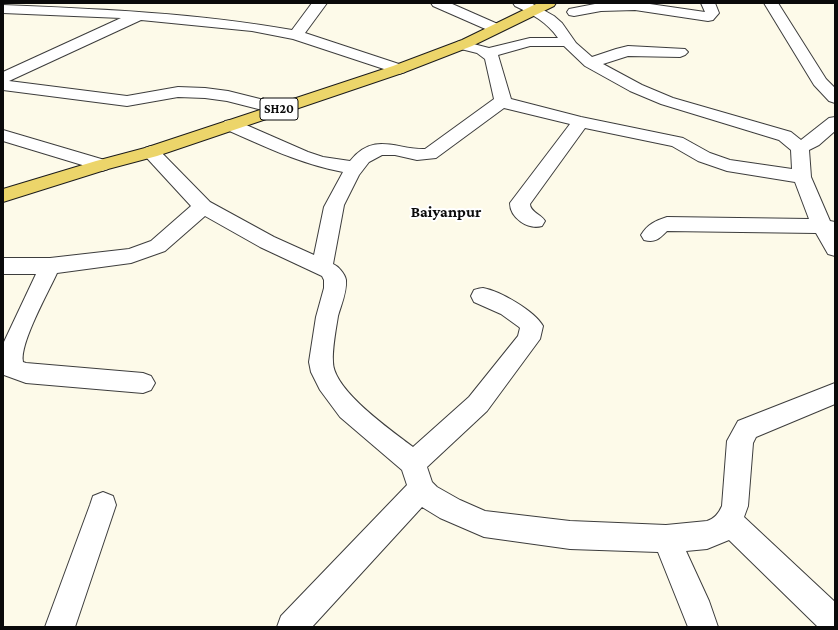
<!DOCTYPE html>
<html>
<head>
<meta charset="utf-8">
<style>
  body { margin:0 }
  #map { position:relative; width:838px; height:630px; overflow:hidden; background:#fdfae9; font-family:"Crimson Pro",serif }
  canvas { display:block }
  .frame { position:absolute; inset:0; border:4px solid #0a0a0a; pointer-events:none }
</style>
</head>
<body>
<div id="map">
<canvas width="838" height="630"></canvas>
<div class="frame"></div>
</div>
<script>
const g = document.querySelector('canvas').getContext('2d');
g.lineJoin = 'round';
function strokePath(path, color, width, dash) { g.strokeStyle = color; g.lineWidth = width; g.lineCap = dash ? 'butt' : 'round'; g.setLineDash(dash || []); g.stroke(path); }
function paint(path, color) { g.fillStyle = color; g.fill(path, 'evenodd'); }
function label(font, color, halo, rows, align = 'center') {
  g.font = font + ' "Crimson Pro",serif'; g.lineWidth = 4; g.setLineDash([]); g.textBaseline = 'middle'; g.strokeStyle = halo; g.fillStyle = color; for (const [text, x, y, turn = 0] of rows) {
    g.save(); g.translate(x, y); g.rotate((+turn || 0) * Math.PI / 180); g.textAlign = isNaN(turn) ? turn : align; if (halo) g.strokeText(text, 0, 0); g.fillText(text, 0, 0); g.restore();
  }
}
const minor = new Path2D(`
  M312,3H327L305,33L405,66L407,69L405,72L399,74L393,72L293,39L252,31L141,20L9,81L127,96L178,87L205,88L228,91L284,105L286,109L284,113L278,114L227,101L205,98L178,97L127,106L3,90V72L121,18L3,13V5C100,9 197,13 292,30Z
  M431,3H450L500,25L502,28L500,31L495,32L490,31L433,6Z
  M513,3H531L554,16L562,23L576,43L592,57L616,49L628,46L685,49L688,52L685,55L680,57L628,56L603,64L642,85L673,98L791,132L801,140L829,118L835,117V131L819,145L809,150L811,177L830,221L835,222V256L828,254L816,233L667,231C659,239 655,243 644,240L641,235C648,224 655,221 667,217L809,219L795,182L727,171L698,161L672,146L585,128L530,204C530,212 541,214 545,221L542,226C528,230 510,218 510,203L570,124L504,108L436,158L417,160L395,155H382L369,162L359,175L344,205L333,264C338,266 345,274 346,280C347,292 341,305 338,316C336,329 332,349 333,362C333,390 391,430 413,447L469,397L518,336L520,328L519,327L501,314L474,302L471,296L474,290C477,289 480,288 483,288C500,291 535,311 543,326L540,339L487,411L427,467L432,482L437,487L460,500L485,511L570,521L666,525L707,521C714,519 719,513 722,506L727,441L738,421L835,383V404L756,437L753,443L748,506L744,517L835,602V627H818L729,540L707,549L686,551L709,601L718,627H688L658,552L570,549L484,537L440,518L422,507L312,627H277L281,616L407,485L402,470L340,417L320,390L311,372L309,362L316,317L324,288V280L322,276L260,247L205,216L165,251L131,263L57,273C49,291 19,344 23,362L26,363L143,373L151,376L155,383L151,390L143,393L26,383L4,375L3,344L36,274H3V258H50L129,249L151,241L191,206L145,156L142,152L145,148L151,146L157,148L210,202L274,237L314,255L324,207L343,172C300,164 264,146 225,129L222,125L225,121L231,120L237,121L308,152L323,157L350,161C374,131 397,150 425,149L494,99L485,59L477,53L457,48L455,45L457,42L462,41L489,48L530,38H558C547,22 532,14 515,6ZM530,46H564L585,66L630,91L661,104L779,140L791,150L792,169L730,160L710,153L683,138L581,117L511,99L498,55Z
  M600,3H643L705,12L701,3H715L719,13L713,20L708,21L635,10L601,11L574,16L569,15L567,12L569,9Z
  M764,3H778L826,79L835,88V103L829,101L814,85Z
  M3,130L108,161L111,165L108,169L102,171L3,141Z
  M103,492L113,496L116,505L75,627H45L90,505L93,496Z`);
const major = new Path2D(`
  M538,3H556L554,6L472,46L405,72L157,156L108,169L3,202V189L96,161L145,148L393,66L462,40Z`);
const shields = [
  [279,109,38]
];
const shieldNames = [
  ["SH20",279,109]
];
const quarterNames = [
  ["Baiyanpur",446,212]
];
strokePath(minor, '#3d3d3d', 2);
strokePath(major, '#1b1b1b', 2);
paint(minor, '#fff');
paint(major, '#ecd56a');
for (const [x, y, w] of shields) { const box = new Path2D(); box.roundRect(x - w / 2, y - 11, w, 22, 3); g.fillStyle = '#fff'; g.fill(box); strokePath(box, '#0a0a0a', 1); }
label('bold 13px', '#0a0a0a', null, shieldNames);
label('bold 16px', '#0a0a0a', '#fff', quarterNames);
</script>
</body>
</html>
